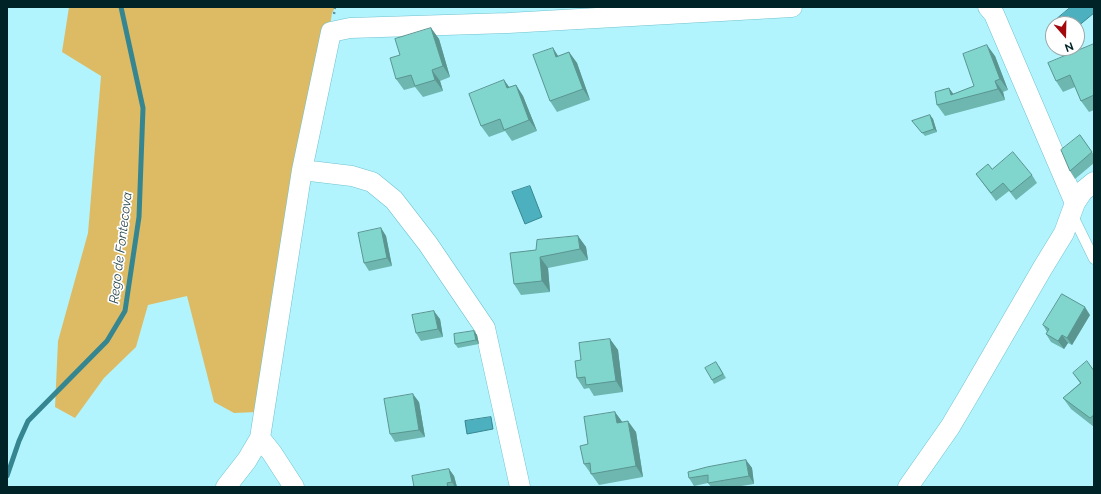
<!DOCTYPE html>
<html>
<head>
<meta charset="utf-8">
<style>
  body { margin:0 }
  #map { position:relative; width:1101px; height:494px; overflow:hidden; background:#b2f4fe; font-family:Raleway,sans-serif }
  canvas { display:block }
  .frame { position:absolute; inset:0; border:8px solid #002328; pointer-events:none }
  .north { position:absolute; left:1045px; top:16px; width:40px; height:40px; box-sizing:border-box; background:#fff; border:1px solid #99a7a9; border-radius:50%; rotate:160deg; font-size:11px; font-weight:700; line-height:16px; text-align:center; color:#002328 }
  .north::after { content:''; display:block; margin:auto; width:14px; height:18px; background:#a2080c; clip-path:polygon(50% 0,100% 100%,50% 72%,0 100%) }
</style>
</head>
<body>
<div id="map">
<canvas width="1101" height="494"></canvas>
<div class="frame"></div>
<div class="north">N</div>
</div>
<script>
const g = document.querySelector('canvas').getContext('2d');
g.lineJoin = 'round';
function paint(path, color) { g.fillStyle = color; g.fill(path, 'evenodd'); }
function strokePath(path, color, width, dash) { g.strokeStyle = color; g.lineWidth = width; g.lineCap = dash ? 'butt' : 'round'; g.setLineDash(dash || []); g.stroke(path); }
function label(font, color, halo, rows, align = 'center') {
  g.font = font + ' Raleway,sans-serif'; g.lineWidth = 3.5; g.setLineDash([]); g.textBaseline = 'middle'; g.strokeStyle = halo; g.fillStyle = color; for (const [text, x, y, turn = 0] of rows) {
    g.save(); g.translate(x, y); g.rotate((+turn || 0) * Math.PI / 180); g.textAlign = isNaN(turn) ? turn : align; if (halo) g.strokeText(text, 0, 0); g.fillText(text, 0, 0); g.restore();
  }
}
const green = new Path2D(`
  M69,7H335L332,13L279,349L257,412L234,413L214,402L187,296L148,305L136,347L104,378L75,418L55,407L58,341L88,233L101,76L62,52Z`);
const water = new Path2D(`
  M1071,7H1094V13L1077,27V24H1063L1058,18Z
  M530,186L542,217L525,224L512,192Z
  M491,417L493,429L467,434L465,421Z`);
const stream = new Path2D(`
  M7,476L19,441L28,421L107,341L125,311L139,217L143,108L121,7`);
const path = new Path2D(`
  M334,14L335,7`);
const service = new Path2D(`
  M1072,214L1094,259`);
const minor = new Path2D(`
  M988,7L994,14L1075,203
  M302,170L352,176L372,182L394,200L428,244L485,328L520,487
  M260,438L272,453L294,487
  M226,487L247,460L260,438L302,170L331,32L350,28L508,23L792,7
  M908,487L950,427L969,395L1042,269L1064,233L1075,203L1083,191L1094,182`);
const wall = new Path2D(`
  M431,28L439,39L450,77L440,81L443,91L423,97L415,87L404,90L396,79L400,55Z
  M1094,44V110L1089,112L1081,101L1075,87L1063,92L1056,81Z
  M553,48L558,56L569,52L577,63L590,100L557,112L550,101Z
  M995,56L1008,90L1003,92L1005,100L945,116L937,105L949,88L953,94L974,86Z
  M504,80L509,87L516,85L523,96L537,131L512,141L505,131L489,137L481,126Z
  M930,115L933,119L937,132L925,136L912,121Z
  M1080,135L1094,155V163L1075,179L1070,171Z
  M992,169L1032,175L1037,183L1016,200L1009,191L996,201L976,174Z
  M381,228L386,236L392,266L369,271L364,263Z
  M578,236L586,247L588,260L548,268L550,292L521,295L514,284L536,250Z
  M1090,315L1072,345L1068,343L1064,349L1051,342L1046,334L1047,332L1043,325Z
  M440,319L443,337L421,341L416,333Z
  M474,331L477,335L479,344L458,348L455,344Z
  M610,339L618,350L623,392L594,396L589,388L584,389L577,378L581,360Z
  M719,366L726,378L714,384L712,380Z
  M1094,371V427L1071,409L1063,398L1080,383L1073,373Z
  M419,402L425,437L395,442L390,434Z
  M615,412L622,422L636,432L643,477L599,485L584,464L588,444Z
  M746,460L752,468L754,484L735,487H711L708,483L694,486L689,478Z
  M449,469L454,476L457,487H414Z`);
const shadedWall = new Path2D(`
  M431,28L439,39L450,77L443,66Z
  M987,45L995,56L1008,90L1000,79Z
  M553,48L560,59L556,57Z
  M569,52L577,63L590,100L583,89Z
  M432,70L440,81L443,91L435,80Z
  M504,80L512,91L507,88Z
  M995,81L1003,92L1005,100L998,89Z
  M516,85L523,96L537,131L529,120Z
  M949,88L957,99L951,95Z
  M930,115L933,119L937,132L934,129Z
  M381,228L386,236L392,266L387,258Z
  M578,236L586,247L588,260L580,249Z
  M540,257L548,268L550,292L542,281Z
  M1085,307L1090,315L1072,345L1067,338Z
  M434,311L440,319L443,337L438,329Z
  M474,331L477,335L479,344L476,340Z
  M1062,335L1068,343L1064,349L1058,341Z
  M610,339L618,350L623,392L616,381Z
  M413,394L419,402L425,437L419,430Z
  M615,412L623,423H617Z
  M628,421L636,432L643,477L636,466Z
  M746,460L752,468L754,484L749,476Z
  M449,469L454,476L457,487H455L452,482Z`);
const building = new Path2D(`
  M431,28L443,66L432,70L435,80L415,86L411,75L396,79L390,58L400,55L395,39Z
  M1094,44V95L1081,101L1070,75L1056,81L1048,63Z
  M987,45L1000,79L995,81L998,89L937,105L935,92L949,88L951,95L974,86L963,54Z
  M553,48L556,57L569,52L583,89L550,101L533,55Z
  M504,80L507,88L516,85L529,120L504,130L500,119L481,126L469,94Z
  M930,115L934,129L922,133L912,121Z
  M1080,135L1092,152L1070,171L1061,150Z
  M1013,152L1032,175L1011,192L1003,183L991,193L976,174L988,164L992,169Z
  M381,228L387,258L364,263L358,233Z
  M578,236L580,249L540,257L542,281L514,284L510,253L536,250L537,240Z
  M1062,294L1085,307L1067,338L1062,335L1058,341L1046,334L1049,329L1043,325Z
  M434,311L438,329L416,333L412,315Z
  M474,331L476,340L455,344L454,334Z
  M610,339L616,381L586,385L585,377L577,378L575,361L581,360L579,343Z
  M1087,361L1094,371V415L1090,418L1063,398L1081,383L1073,373Z
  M716,362L723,374L712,380L705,368Z
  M413,394L419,430L390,434L384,399Z
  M615,412L617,423L628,421L636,466L591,474L590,463L584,464L580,446L588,444L584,417Z
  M746,460L749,476L708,483V475L689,478L688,472L707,467Z
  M449,469L452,482L447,483L448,487H414L412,476Z`);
const waterNames = [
  ["Rego de Fontecova",121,248,-83]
];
paint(green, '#ddbb65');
paint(water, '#4db0be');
strokePath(water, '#368691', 1);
strokePath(stream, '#368691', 5);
strokePath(service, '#6ec2ce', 11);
strokePath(minor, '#6ec2ce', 21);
strokePath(path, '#5f929a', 2.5, [2, 3]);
strokePath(service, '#fff', 10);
strokePath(minor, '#fff', 20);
paint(wall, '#6eb7b0');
paint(shadedWall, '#5a9590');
paint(building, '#80d5cd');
strokePath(building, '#5a9590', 1);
label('italic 13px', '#2b4a4f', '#fff', waterNames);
</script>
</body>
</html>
